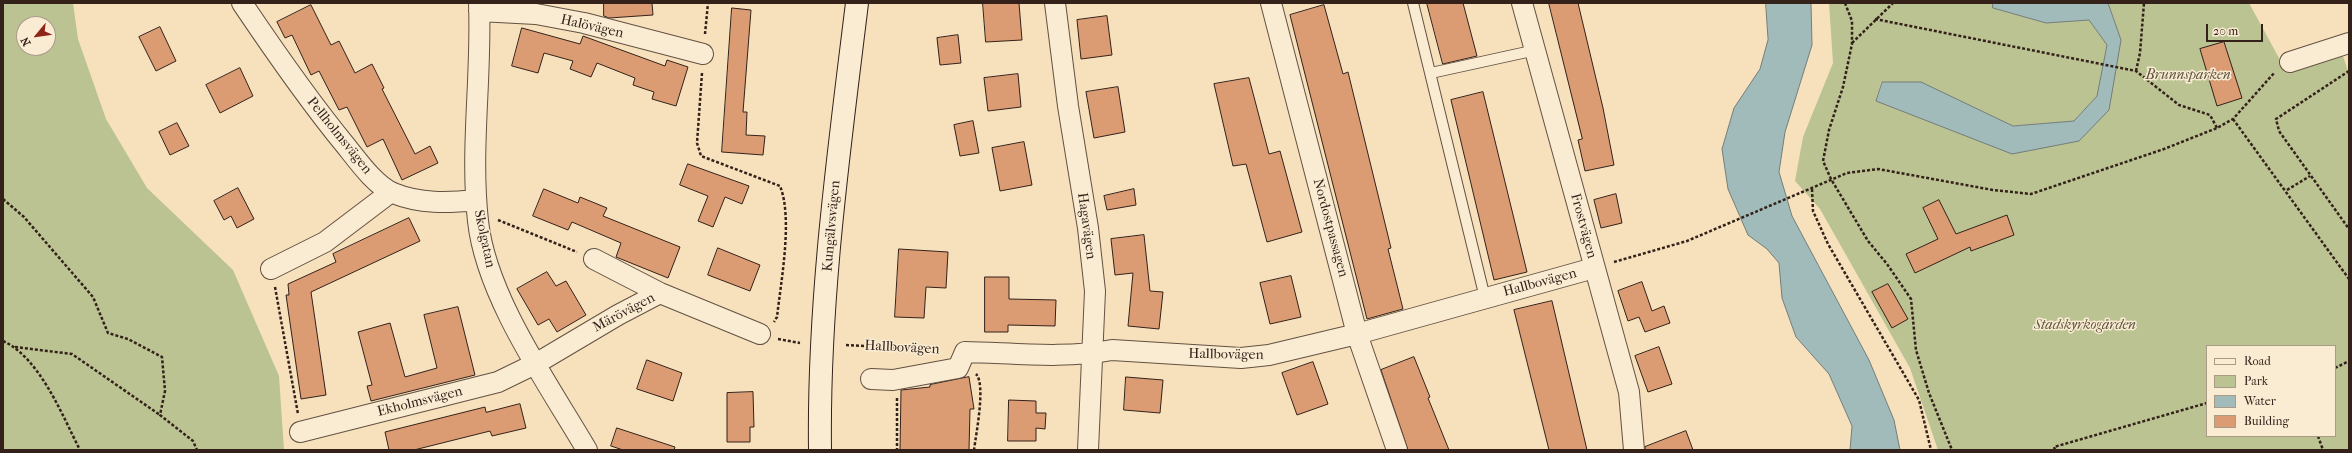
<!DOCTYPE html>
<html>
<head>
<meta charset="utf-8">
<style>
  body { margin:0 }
  #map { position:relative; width:2352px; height:453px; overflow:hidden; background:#f6e1bc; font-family:"IM FELL French Canon",serif }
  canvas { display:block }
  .frame { position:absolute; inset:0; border:4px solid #33211a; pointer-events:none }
  .legend { position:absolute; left:2206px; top:345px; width:130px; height:92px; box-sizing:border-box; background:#f9ecd3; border:1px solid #aa9b89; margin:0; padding:5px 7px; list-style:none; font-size:12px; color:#33211a }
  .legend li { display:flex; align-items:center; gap:8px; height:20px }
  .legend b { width:20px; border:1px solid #aa9b89 }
  .north { position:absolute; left:16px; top:16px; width:40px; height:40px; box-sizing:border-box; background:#f9ecd3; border:1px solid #aa9b89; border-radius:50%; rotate:241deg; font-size:11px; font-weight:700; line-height:16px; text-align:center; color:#33211a }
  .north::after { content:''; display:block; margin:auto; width:14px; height:18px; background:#8f2418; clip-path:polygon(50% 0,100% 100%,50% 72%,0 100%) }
  .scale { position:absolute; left:2206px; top:24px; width:57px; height:18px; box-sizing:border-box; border:2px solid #33211a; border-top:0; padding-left:5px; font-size:12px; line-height:14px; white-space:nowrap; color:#33211a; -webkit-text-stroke:3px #f9ecd3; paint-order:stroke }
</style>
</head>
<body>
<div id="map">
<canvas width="2352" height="453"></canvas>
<div class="frame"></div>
<ul class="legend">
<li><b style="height:5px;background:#f9ecd3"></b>Road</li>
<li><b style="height:11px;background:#bbc392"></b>Park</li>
<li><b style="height:11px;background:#a0bbba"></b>Water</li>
<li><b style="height:11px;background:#db9b73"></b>Building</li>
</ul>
<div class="north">N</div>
<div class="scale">20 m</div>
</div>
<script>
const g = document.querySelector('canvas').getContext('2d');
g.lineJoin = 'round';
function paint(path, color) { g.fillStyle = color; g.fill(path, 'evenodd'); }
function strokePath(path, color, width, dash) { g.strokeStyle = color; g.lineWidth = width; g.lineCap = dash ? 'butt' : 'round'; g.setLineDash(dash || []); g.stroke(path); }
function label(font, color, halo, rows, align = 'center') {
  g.font = font + ' "IM FELL French Canon",serif'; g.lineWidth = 3; g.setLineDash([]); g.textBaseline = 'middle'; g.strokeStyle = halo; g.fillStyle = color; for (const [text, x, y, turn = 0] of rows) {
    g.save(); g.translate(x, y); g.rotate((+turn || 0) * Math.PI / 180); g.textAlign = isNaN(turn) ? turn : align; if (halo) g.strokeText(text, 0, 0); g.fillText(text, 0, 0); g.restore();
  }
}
const green = new Path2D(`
  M3,3H73L78,39L106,119L147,188L233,270L279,376L284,450H3ZM24,24H48V48H24Z
  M1829,3H1993V8L2046,23L2089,20L2107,45L2097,96L2074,121L2013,126L1921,83L1881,82L1876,101L2079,141L2121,40L2108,3H2249L2285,69L2342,53L2349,74V450H1938L1910,368L1820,209L1795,181L1803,137L1833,63ZM2207,346H2335V436H2207Z`);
const water = new Path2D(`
  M1766,3H1811L1812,45L1785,132L1779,172L1792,216L1869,360L1894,420L1900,450H1850L1852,426L1829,374L1796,337L1782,298L1779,263L1767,249L1748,235L1728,189L1722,149L1734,108L1760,69L1768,40Z
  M1993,3H2108L2121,40L2109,110L2079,141L2012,154L1876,101L1882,82H1921L2013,126L2074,121L2097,96L2107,45L2089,20L2046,23L1993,8Z`);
const building = new Path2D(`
  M604,3H652L653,15L609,18L604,16Z
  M983,3H1019L1022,40L986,42Z
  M1427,3H1463L1477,56L1443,64Z
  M1549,3H1578L1603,108L1614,165L1585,171L1578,140L1582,139Z
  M311,5L331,45L339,41L355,73L372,64L384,88L382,89L415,154L430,146L438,163L402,180L383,139L367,147L347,107L339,110L319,71L311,75L292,35L285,38L277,22Z
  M1324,5L1343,74L1348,72L1391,248L1388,249L1403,309L1367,319L1290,15Z
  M732,8L751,10L743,112H747L746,135L765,136L763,155L722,152Z
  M1107,16L1112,55L1081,59L1077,20Z
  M160,27L176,61L156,71L139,37Z
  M522,28L580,44L583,36L665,66L667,60L688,67L676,106L652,99L654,92L633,85L635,78L597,63L591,77L570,69L573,61L544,53L538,73L512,66Z
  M958,35L961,63L940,65L937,38Z
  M2224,42L2242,98L2217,106L2200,49Z
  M240,68L253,96L220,113L206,85Z
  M1018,74L1021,107L988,111L984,78Z
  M1249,78L1269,154L1280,151L1302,232L1267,242L1246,164L1233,166L1214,84Z
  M1118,87L1125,132L1094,138L1086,92Z
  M1483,92L1527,272L1494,280L1451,100Z
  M973,121L979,153L960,156L954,125Z
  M177,123L189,146L170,155L159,132Z
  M1024,142L1032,185L1000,191L992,148Z
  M688,164L749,186L742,204L725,197L713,227L698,221L708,196L680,185Z
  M238,188L254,219L237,228L231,216L224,220L214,201Z
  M544,189L578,203L580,197L607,208L603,216L680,247L668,278L616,257L621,243L572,222L568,230L533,216Z
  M1134,189L1136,205L1107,210L1104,196Z
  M1616,194L1622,223L1601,228L1594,200Z
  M1939,200L1956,234L2007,215L2014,235L1971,251L1970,247L1915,273L1906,254L1938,239L1923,208Z
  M409,218L420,241L311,292L326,395L301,399L286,295H289L288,284L336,262L333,254Z
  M1144,235L1150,291L1163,292L1159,329L1128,326L1133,273L1115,275L1111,239Z
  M718,248L760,265L750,291L708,275Z
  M899,249L948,252L946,288L926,287L924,318L895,317Z
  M547,272L556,286L566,281L586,315L557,332L549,319L538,325L517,289Z
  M1291,276L1301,317L1270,324L1260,283Z
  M985,277H1009V299L1056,300L1055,326L1008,325V332H985Z
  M1642,282L1652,311L1664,306L1670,323L1645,332L1639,317L1628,321L1618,291Z
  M1888,284L1908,319L1892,328L1872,292Z
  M1552,301L1587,450H1549L1514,310Z
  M458,307L475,375L371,401L367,386L372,385L358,332L390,323L405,377L437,368L424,315Z
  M1659,347L1672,384L1648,392L1635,356Z
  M1414,357L1430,397L1428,398L1449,450H1408L1381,370Z
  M647,360L682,373L673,401L637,389Z
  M1313,362L1328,404L1297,415L1282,373Z
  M969,377L974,409H970L969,450H900L901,390L930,387V385Z
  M1126,377L1163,380L1160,413L1124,410Z
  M753,392L754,427H750V442H727V393Z
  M1009,400L1036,401V413H1046L1045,429L1036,428V441H1008Z
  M520,404L526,428L492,436L490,431L414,450H389L385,432L485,407L486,412Z
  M617,428L675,447L674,450H623L611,446Z
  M1686,431L1693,450H1645V447Z`);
const path = new Path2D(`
  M1845,3L1852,21V44L1843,87L1829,130L1823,161L1831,179L1868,241L1887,264L1911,299L1916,350L1929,393L1952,450
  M1875,19L2136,71L2179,105L2210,115L2217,128
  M705,34L708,3
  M1852,43L1893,3
  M2136,71L2140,53L2144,3
  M2349,71L2276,119L2279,131L2349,229
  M702,73L697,143L701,156L780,186C793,218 781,281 777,317L774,322
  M2233,119L2349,279
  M1812,189L1813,211L1828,244L1919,400L1931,450
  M2287,190L2310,176
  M3,199L24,217L93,297L108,333L128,339L162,357L165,391L160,415L193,441L197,450
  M498,220L577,252
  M1614,262L1687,241L1847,173L1878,169L1993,190L2031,194L2164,149L2217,128L2233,119L2275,72
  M275,287L298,414
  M778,339L800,343
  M3,341C40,358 62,415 80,450
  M846,345L940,350
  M15,347L72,354L160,415
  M2335,368L2349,361
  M897,398V450
  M2318,436L2323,450
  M974,450C976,434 986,384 976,374
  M2055,450L2054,447L2207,403`);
const lane = new Path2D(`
  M1413,3L1485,298
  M1431,73L1536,50`);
const street = new Path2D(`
  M242,3C275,52 308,100 346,146C358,161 375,185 393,193C420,204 448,203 476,200
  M479,3C482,76 470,148 478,221C486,297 549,385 587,450
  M1055,3L1068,106L1088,228L1095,291L1088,450
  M1271,3L1357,334L1397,450
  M1522,3L1629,392L1634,450
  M479,11L536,14L584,23L703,54
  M2290,62L2349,43
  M594,259L660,293
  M271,269L325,242L391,192
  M871,379L893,380L958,368L965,352C1013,353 1065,359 1112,350L1241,358L1269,355L1357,334L1594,268
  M300,432L498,382L537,363L618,315L660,293L760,334`);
const secondary = new Path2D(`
  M820,450C818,300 839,151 857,3`);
const streetNames = [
  ["Halövägen",592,27,13],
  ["Pellholmsvägen",339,136,51],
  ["Kungälvsvägen",832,226,-85],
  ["Hagavägen",1086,226,82],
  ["Frostvägen",1583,226,75],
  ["Nordostpassagen",1330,228,75],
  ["Skolgatan",484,239,78],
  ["Hallbovägen",1540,283,-15],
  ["Märövägen",624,313,-28],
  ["Hallbovägen",902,348,3],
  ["Hallbovägen",1226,355,1],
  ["Ekholmsvägen",420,402,-14]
];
const parkNames = [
  ["Brunnsparken",2188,76],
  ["Stadskyrkogården",2085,326]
];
paint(green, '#bbc392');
paint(water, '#a0bbba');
strokePath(water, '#747d7a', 1);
paint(building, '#db9b73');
strokePath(building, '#33211a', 1);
strokePath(lane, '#645142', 12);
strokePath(street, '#645142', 22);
strokePath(secondary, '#33211a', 24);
strokePath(path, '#33211a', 2.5, [3, 2]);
strokePath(lane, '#f9ecd3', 10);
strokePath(street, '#f9ecd3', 20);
strokePath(secondary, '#f9ecd3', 22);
label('14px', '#33211a', '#f9ecd3', streetNames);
label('italic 14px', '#5c523e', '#f9ecd3', parkNames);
</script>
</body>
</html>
